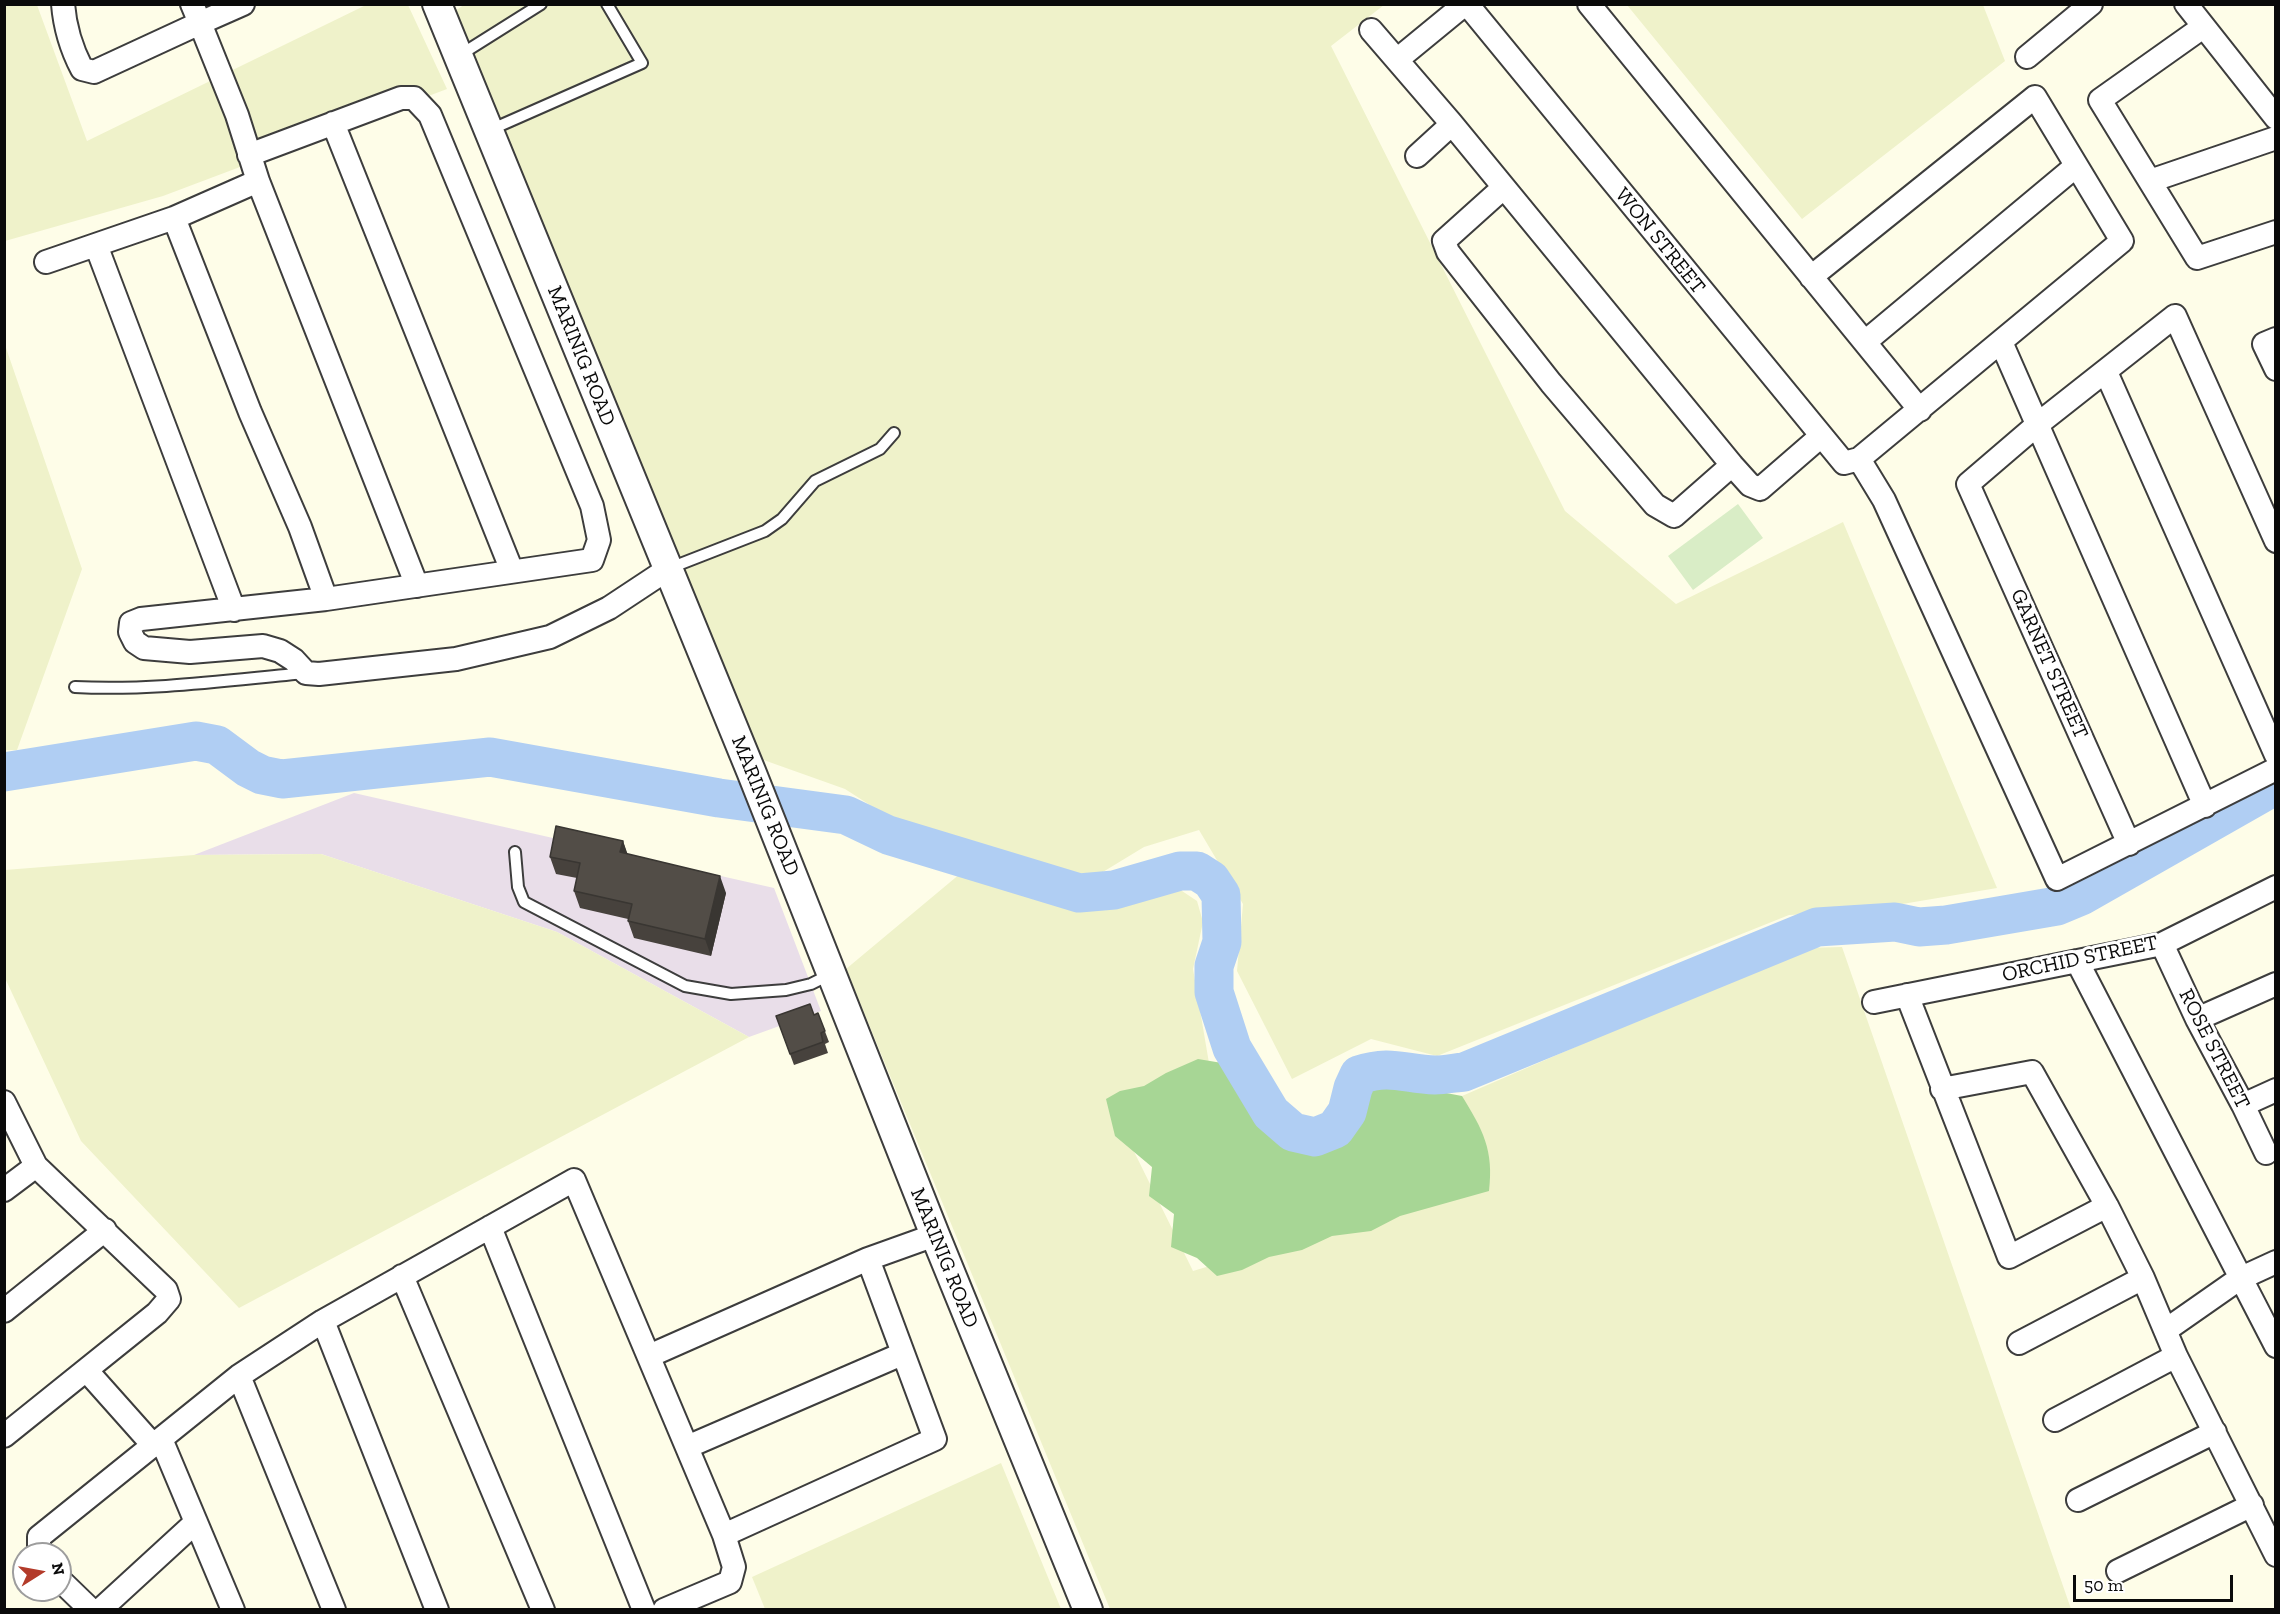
<!DOCTYPE html>
<html>
<head>
<meta charset="utf-8">
<style>
  body { margin:0 }
  #map { position:relative; width:2280px; height:1614px; overflow:hidden; background:#fefde8; font-family:"Zilla Slab",serif }
  canvas { display:block }
  .frame { position:absolute; inset:0; border:6px solid #0a0a0a; pointer-events:none }
  .north { position:absolute; left:12px; top:1542px; width:60px; height:60px; box-sizing:border-box; background:#fff; border:2px solid #9d9d9d; border-radius:50%; rotate:79deg; font-size:16px; font-weight:700; line-height:24px; text-align:center; color:#0a0a0a }
  .north::after { content:''; display:block; margin:auto; width:21px; height:27px; background:#b33b2a; clip-path:polygon(50% 0,100% 100%,50% 72%,0 100%) }
  .scale { position:absolute; left:2073px; top:1575px; width:160px; height:27px; box-sizing:border-box; border:3px solid #0a0a0a; border-top:0; padding-left:8px; font-size:18px; line-height:21px; white-space:nowrap; color:#0a0a0a; -webkit-text-stroke:4px #fff; paint-order:stroke }
</style>
</head>
<body>
<div id="map">
<canvas width="2280" height="1614"></canvas>
<div class="frame"></div>
<div class="north">N</div>
<div class="scale">50 m</div>
</div>
<script>
const g = document.querySelector('canvas').getContext('2d');
g.lineJoin = 'round';
function paint(path, color) { g.fillStyle = color; g.fill(path, 'evenodd'); }
function strokePath(path, color, width, dash) { g.strokeStyle = color; g.lineWidth = width; g.lineCap = dash ? 'butt' : 'round'; g.setLineDash(dash || []); g.stroke(path); }
function label(font, color, halo, rows, align = 'center') {
  g.font = font + ' "Zilla Slab",serif'; g.lineWidth = 6; g.setLineDash([]); g.textBaseline = 'middle'; g.strokeStyle = halo; g.fillStyle = color; for (const [text, x, y, turn = 0] of rows) {
    g.save(); g.translate(x, y); g.rotate((+turn || 0) * Math.PI / 180); g.textAlign = isNaN(turn) ? turn : align; if (halo) g.strokeText(text, 0, 0); g.fillText(text, 0, 0); g.restore();
  }
}
const industrial = new Path2D(`
  M354,793L774,888L821,1011L749,1037L557,932L321,854L194,855Z`);
const farmland = new Path2D(`
  M465,4L1384,5L1331,46L1565,511L1676,604L1843,522L1997,888L1855,912L1789,915L1437,1056L1371,1039L1292,1079L1237,971L1243,904L1199,830L1144,847L1093,878L937,848L845,789L758,758L451,14Z
  M5,5H37L87,141L366,5H408L447,89L163,196L5,241Z
  M1627,5H1983L2005,61L1802,219Z
  M4,342L82,569L17,750H5Z
  M321,854L557,932L749,1037L239,1308L81,1141L5,978V870L194,855Z
  M961,873L1084,905L1179,889L1197,901L1203,922L1193,969L1209,1063L1112,1107L1193,1271L1482,1184L1462,1096L1804,948L1842,947L2071,1609H1110L846,969Z
  M1001,1463L1061,1609H765L752,1577Z`);
const forest = new Path2D(`
  M1198,1059L1222,1063L1232,1073L1260,1126L1291,1145L1316,1151L1332,1149L1348,1140L1368,1088L1377,1080L1462,1096C1483,1130 1494,1150 1489,1191L1400,1216L1371,1231L1332,1236L1302,1250L1269,1257L1242,1270L1217,1276L1197,1258L1171,1247L1174,1214L1149,1196L1152,1167L1115,1136L1106,1099L1120,1091L1144,1086L1166,1073Z`);
const pitch = new Path2D(`
  M1738,504L1763,538L1693,590L1668,556Z`);
const river = new Path2D(`
  M4,772L196,741L217,745L248,768L262,775L282,779L490,757L719,798L846,815L888,835L1079,893L1114,890L1180,871H1197L1211,880L1221,895L1222,942L1214,966V992L1232,1048L1271,1113L1293,1132L1315,1137L1335,1129L1347,1112L1353,1088L1359,1075C1390,1064 1405,1074 1435,1075C1444,1075 1454,1073 1464,1072L1817,927L1895,922L1919,927L1946,925L2057,906L2081,896L2276,785`);
const service = new Path2D(`
  M460,55L541,4
  M490,130L642,63L607,4
  M670,568L765,531L782,519L815,481L880,449L894,433
  M75,687C152,691 229,680 306,673
  M515,852L518,887L524,902L685,986L731,994L786,990L811,984L831,974`);
const minor = new Path2D(`
  M63,4C65,29 71,48 82,69L94,72L200,23L192,4
  M243,4L200,23L237,115L258,181L417,586
  M1467,4L1844,463L1859,459L2122,241L2035,97L1811,277
  M1589,4L1920,410
  M2186,4L2276,118
  M2203,27L2100,100L2197,258L2276,232
  M1371,30L1452,124L1732,465L1750,485L1760,489L1820,437
  M2027,57L2091,4
  M1398,59L1465,4
  M333,123L512,571
  M249,155L401,98H414L430,115L592,506L599,540L592,560L326,599L141,619L131,623L130,632L135,642L144,648L190,652L263,646L280,651L294,660L306,673L319,674L456,659L550,637L609,608L668,569
  M1417,156L1452,124
  M2150,181L2276,138
  M1503,188L1444,241L1448,252L1551,383L1655,505L1674,516L1732,465
  M174,218L250,412L300,527L326,599
  M96,245L234,610
  M46,262L174,218L258,181
  M2276,339L2264,344L2276,369
  M1865,342L2076,166
  M2001,342L2205,806
  M2106,372L2276,755
  M1859,459L1884,500L2057,879L2276,769
  M2129,844L1968,484L2038,424L2175,316L2276,541
  M2162,944L2197,1019L2243,1105L2266,1153
  M2077,961L2276,1346
  M1907,995L2009,1257L2107,1206
  M1874,1002L2162,944L2276,887
  M2197,1019L2276,984
  M1942,1089L2032,1072L2107,1206L2143,1278L2176,1356L2276,1555
  M4,1102L36,1166L166,1290L169,1299L157,1313L4,1436
  M2243,1105L2276,1090
  M4,1190L36,1166
  M490,1227L644,1610
  M402,1276L543,1610
  M4,1311L105,1230
  M323,1321L437,1610
  M2166,1330L2239,1279L2276,1262
  M2019,1343L2143,1278
  M649,1356L868,1259L935,1235
  M87,1371L152,1444
  M239,1376L334,1610
  M2055,1420L2176,1356
  M161,1439L233,1610
  M687,1447L902,1354
  M2078,1500L2215,1432
  M724,1535L935,1439L868,1259
  M39,1554V1537L239,1376L323,1321L574,1180L724,1535L734,1567L730,1582L664,1610
  M2118,1571L2252,1505
  M60,1580L91,1610
  M100,1610L196,1522`);
const tertiary = new Path2D(`
  M437,4L751,771L935,1235L1088,1610`);
const wall = new Path2D(`
  M623,841L627,854L726,893L711,956L634,938L628,921V919L580,908L574,891L577,878L556,874L550,857Z
  M818,1013L829,1042L825,1044L828,1053L794,1065L776,1016L814,1015Z`);
const shadedWall = new Path2D(`
  M623,841L629,858L620,852Z
  M720,876L726,893L711,956L705,939Z`);
const building = new Path2D(`
  M556,826L623,841L620,852L720,876L705,939L628,921L632,904L574,891L580,863L550,857Z
  M810,1004L814,1015L818,1013L825,1031L821,1033L823,1042L790,1054L776,1016Z`);
const streetNames = [
  ["WON STREET",1660,241,51],
  ["MARINIG ROAD",581,356,68],
  ["GARNET STREET",2049,664,66],
  ["MARINIG ROAD",765,806,68],
  ["ORCHID STREET",2080,959,-12],
  ["ROSE STREET",2214,1049,63],
  ["MARINIG ROAD",944,1258,68]
];
paint(industrial, '#e9dee9');
paint(farmland, '#eff2ca');
paint(forest, '#a7d695');
paint(pitch, '#d9edc6');
strokePath(river, '#b0cef3', 39);
strokePath(service, '#3d3d3d', 14);
strokePath(minor, '#3d3d3d', 26);
strokePath(tertiary, '#3d3d3d', 32);
strokePath(service, '#fff', 10);
strokePath(minor, '#fff', 22);
strokePath(tertiary, '#fff', 28);
paint(wall, '#47423d');
paint(shadedWall, '#393632');
paint(building, '#524d47');
strokePath(building, '#393632', 1.5);
label('21px', '#0a0a0a', '#fff', streetNames);
</script>
</body>
</html>
